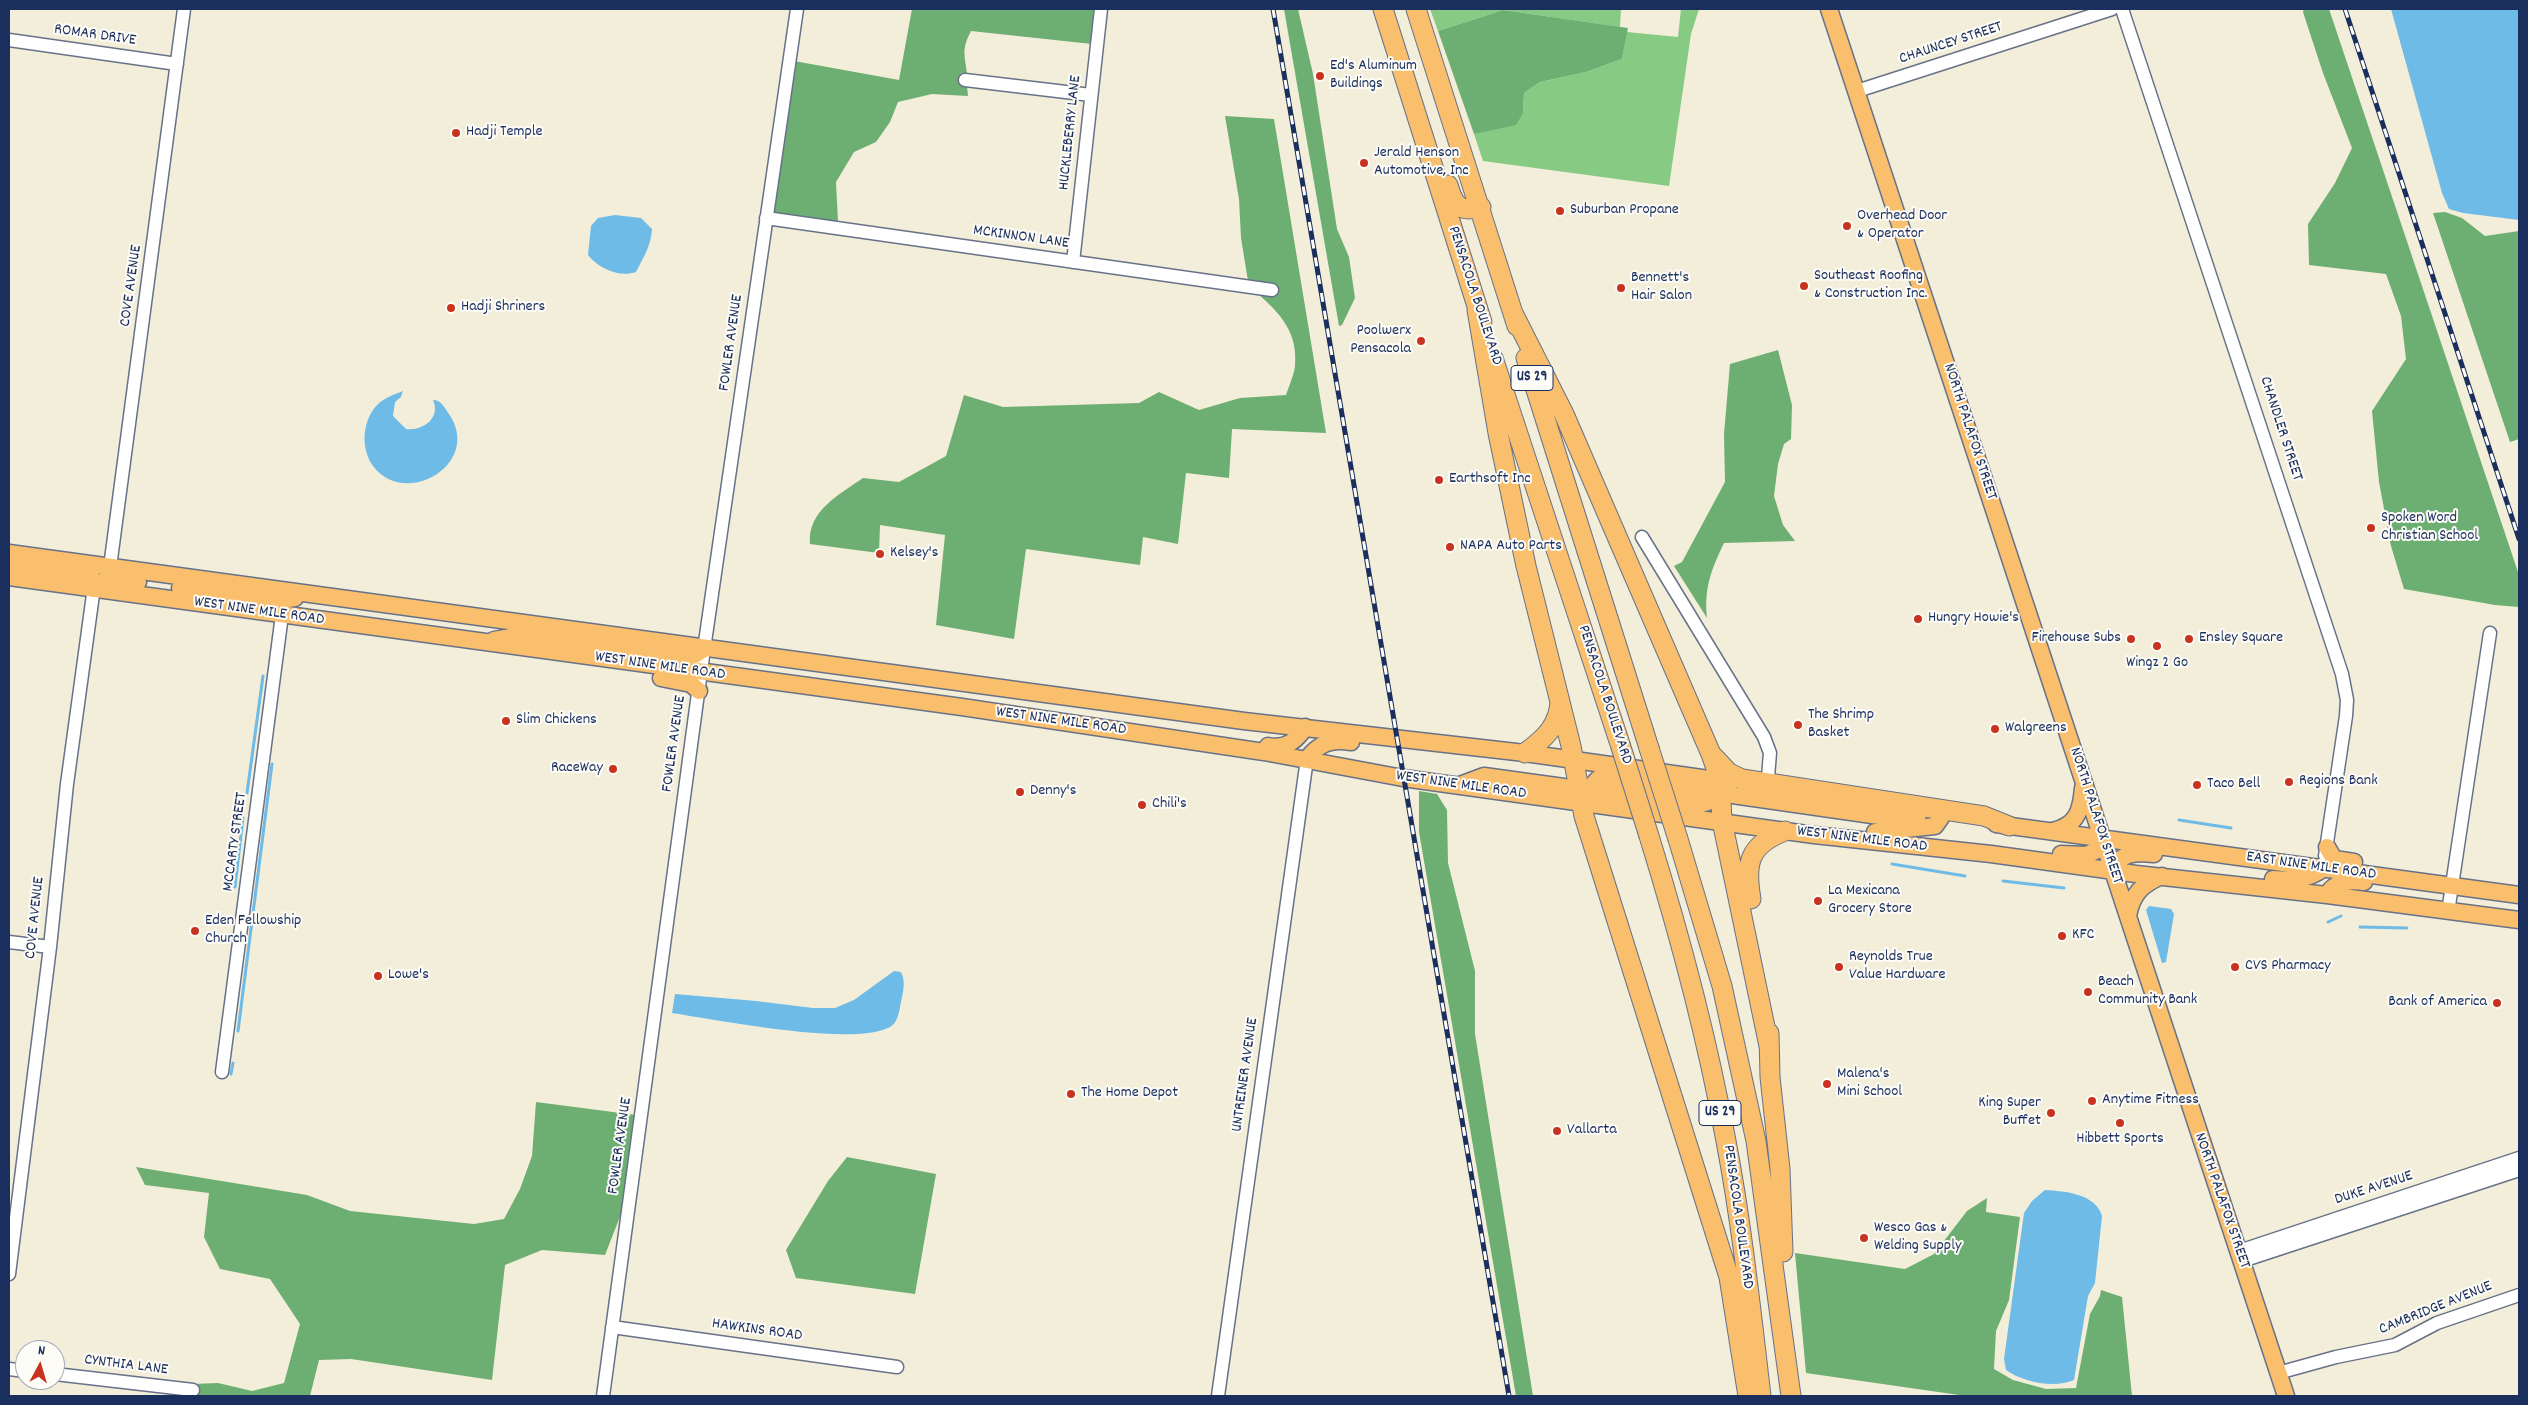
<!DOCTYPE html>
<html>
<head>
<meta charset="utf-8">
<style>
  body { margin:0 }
  #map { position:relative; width:2528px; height:1405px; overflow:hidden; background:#f3eed9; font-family:Dekko,sans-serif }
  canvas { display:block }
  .frame { position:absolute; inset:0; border:10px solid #1b2f5e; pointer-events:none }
  .north { position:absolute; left:15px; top:1340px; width:50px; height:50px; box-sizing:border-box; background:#fdfcf7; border:1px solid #a3aaba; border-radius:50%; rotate:6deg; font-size:14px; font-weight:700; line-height:20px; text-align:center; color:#1b2f5e }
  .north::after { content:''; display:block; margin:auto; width:18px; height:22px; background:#c8321e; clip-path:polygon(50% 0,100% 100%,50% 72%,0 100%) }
</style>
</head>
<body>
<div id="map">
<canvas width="2528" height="1405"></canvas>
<div class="frame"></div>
<div class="north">N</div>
</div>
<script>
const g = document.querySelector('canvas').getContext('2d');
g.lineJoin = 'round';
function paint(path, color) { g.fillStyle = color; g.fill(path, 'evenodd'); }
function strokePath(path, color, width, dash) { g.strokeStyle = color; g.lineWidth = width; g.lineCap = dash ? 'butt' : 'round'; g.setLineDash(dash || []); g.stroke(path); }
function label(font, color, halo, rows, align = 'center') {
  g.font = font + ' Dekko,sans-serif'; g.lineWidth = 4; g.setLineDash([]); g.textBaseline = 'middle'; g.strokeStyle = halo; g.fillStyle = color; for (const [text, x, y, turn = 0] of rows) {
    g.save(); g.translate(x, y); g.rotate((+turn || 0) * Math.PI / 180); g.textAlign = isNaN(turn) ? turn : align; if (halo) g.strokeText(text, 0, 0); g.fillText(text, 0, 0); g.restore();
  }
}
const green = new Path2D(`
  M1430,9H1621L1620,27L1503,10L1438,31Z
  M1681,9H1699L1691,34L1669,186L1483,161L1474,134L1488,130L1523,113L1524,93L1540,82L1586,72L1622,59L1627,32L1678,37Z`);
const forest = new Path2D(`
  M912,9H1096L1092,44L971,31C961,50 965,55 967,74L961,73L959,84L967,86L968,96L932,94L898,102L890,122L876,142L854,152L836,182L838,222L772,213L794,61L899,80Z
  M1284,9H1298L1313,74L1337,229L1349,257L1355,298L1342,325L1339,326Z
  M2304,9H2329L2519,575V607L2495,605L2404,589L2391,546L2379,482L2372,411L2406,359L2401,316L2386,274L2309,265L2308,224L2335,183L2352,148L2323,73L2303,12Z
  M1503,10L1628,28L1622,59L1586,72L1540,82L1524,93L1523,113L1516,125L1474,134L1438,31Z
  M1225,116L1274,119L1326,433L1232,429L1229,478L1186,473L1178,544L1143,537L1140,565L1026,549L1014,639L936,625L945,535L880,525L879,553L810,544C807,511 840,494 863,478L899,482L946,456L964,395L1003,407L1139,403L1159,392L1199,410L1240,398L1286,395C1289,386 1294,375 1295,366C1298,333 1281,314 1258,294L1276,296L1277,285L1248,281L1241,238L1239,199Z
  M2445,212L2462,218L2485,236L2519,231V439L2510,442L2433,213Z
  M1778,350L1792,405L1791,439L1784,444L1778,464L1774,496L1783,525L1795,541L1724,543C1711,570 1704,588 1707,618L1674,566L1682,562L1725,482L1724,434L1730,364Z
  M1419,791L1437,794L1447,810L1448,863L1475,971V1034L1533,1396H1516L1419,832Z
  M536,1102L636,1115L623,1209L605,1255L542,1250L505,1265L492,1380L351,1359L319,1360L310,1396H187H198L199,1385L193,1384L218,1383L252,1391L284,1383L300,1324L270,1279L220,1269L204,1237L209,1193L145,1185L136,1167L307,1195L350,1211L474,1224L504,1219L520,1189L532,1156Z
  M847,1157L936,1174L915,1294L796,1278L786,1250L828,1181Z
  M1987,1198L1986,1212L2020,1217L2009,1300L1996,1331L1994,1369L2013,1380L2046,1389L2076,1388L2090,1314L2100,1296L2101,1290L2122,1297L2132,1396H1966L1806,1373L1795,1253L1905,1269L1934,1254L1967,1211Z`);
const water = new Path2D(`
  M2391,9H2519V220L2463,213L2449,209L2442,193Z
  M615,215L641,218L652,229C651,246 643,258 636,272C619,278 598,268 588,255L591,226L598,218Z
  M403,391L401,397L395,402L393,416L406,429C423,431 441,418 433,400C441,400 445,408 449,414C483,464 405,509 373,466C360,448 362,419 379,403C385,398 395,394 403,391Z
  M2149,906L2171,909L2174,914L2166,962L2162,963L2146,910Z
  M894,971L901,972C906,982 903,992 901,1002C899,1012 898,1024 888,1028C850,1046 718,1020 672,1013L675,994L756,1001L813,1008H835L854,1000Z
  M2045,1190C2065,1191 2096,1194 2102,1216L2095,1283L2088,1296L2074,1380C2054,1389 2023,1382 2006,1370L2004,1359L2024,1213L2032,1201Z`);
const stream = new Path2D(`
  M247,793L263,676
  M2179,820L2231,828
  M1892,864L1965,876
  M2003,881L2064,888
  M235,887L243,817
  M2328,922L2341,916
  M2360,927L2407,928
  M238,1031L272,764
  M231,1074L233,1063`);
const minor = new Path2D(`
  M2122,9L2342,674L2347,700L2346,716L2325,856
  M9,40L177,64
  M965,80L1091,95
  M1857,91L2112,9
  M766,218L1272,290
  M1073,262L1101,9
  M1642,537L1764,737L1770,753L1767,789
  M110,567L184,9
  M2448,912L2490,633
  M9,942L50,947
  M222,1072L282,615
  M2239,1251L2519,1158
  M2242,1261L2519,1170
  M9,1274L50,947L67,784L95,580
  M612,1327L897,1367
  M9,1369L25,1371
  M2278,1373L2336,1357L2395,1345L2437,1323L2519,1295
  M55,1374L193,1390
  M603,1396L704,649L797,9
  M1218,1396L1307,759`);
const major = new Path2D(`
  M1829,9L2286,1396
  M9,553L1244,721L1525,753L1730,782
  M9,566L87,575L96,565
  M9,577L962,707L1264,752L1403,778L1814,835L1991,854L2136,874L2327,895L2519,920
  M180,588L273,601L295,598
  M93,589L106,579L138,582
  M494,640L517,636L678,658H690L704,649
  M661,678L691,684L699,691
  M1268,746C1285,749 1296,742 1305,727
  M1307,759C1319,743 1331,739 1351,742
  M1460,785L1484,776L1694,805C1711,803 1713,801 1719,785
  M1583,802L1589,789L1599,778H1614L1879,816L1919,813
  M1996,824L2519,895
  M2053,831C2077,825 2081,811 2083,788
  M1875,832L1935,826L1942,816
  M2327,847L2334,859L2354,862
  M2061,854L2087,855L2097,850L2103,838
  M2113,871C2119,852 2137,852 2154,854
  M2273,879C2292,881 2307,880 2323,869
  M2327,895C2335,881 2349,880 2364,882
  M2128,916C2132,894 2142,884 2162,876`);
const highway = new Path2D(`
  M1383,9L1482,322
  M1416,9L1517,326
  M1448,185C1454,206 1460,213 1481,207
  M1477,310L1498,433L1526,566L1571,746L1584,816L1729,1277L1748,1396
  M1514,315L1564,414L1711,754L1720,780L1722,821L1769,1046
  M1493,358L1620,744
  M1526,358L1649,748
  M1525,753C1544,739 1559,726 1560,701
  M1713,756L1729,773L1742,779L1984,816L2009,826
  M1649,836C1680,936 1707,1037 1726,1141C1742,1225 1751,1311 1761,1396
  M1678,839L1722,986L1756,1141L1791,1396
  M1751,899C1745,864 1748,845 1785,831
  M1769,1033L1770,1077L1780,1169L1783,1252`);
const rail = new Path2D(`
  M1273,9L1509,1396
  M2345,9L2519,539`);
const highwayBridge = new Path2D(`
  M1620,744L1649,836
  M1649,748L1678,839`);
const markers = [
  [1320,76,5,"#c8321e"],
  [456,133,5,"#c8321e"],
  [1364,163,5,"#c8321e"],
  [1560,211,5,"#c8321e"],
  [1847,226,5,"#c8321e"],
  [1804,286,5,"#c8321e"],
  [1621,288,5,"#c8321e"],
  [451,308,5,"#c8321e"],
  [1421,341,5,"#c8321e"],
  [1439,480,5,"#c8321e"],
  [2371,528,5,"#c8321e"],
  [1450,547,5,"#c8321e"],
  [880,554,5,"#c8321e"],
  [1918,619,5,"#c8321e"],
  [2131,639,5,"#c8321e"],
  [2189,639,5,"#c8321e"],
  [2157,646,5,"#c8321e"],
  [506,721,5,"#c8321e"],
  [1798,725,5,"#c8321e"],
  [1995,729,5,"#c8321e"],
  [613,769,5,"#c8321e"],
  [2289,782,5,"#c8321e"],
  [2197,785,5,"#c8321e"],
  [1020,792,5,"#c8321e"],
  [1142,805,5,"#c8321e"],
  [1818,901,5,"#c8321e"],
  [195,931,5,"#c8321e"],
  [2062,936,5,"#c8321e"],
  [1839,967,5,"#c8321e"],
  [2235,967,5,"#c8321e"],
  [378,976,5,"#c8321e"],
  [2088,992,5,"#c8321e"],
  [2497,1003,5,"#c8321e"],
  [1827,1084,5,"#c8321e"],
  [1071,1094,5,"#c8321e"],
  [2092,1101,5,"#c8321e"],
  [2051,1113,5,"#c8321e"],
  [2120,1123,5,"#c8321e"],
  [1557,1131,5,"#c8321e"],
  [1864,1238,5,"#c8321e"]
];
const shields = [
  [1532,378,42],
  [1720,1113,42]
];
const shieldNames = [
  ["US 29",1532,378],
  ["US 29",1720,1113]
];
const streetNames = [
  ["ROMAR DRIVE",95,36,8],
  ["CHAUNCEY STREET",1951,44,-18],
  ["HUCKLEBERRY LANE",1071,133,-84],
  ["MCKINNON LANE",1021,238,8],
  ["COVE AVENUE",132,286,-82],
  ["PENSACOLA BOULEVARD",1474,296,72],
  ["FOWLER AVENUE",732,343,-82],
  ["CHANDLER STREET",2280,429,72],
  ["NORTH PALAFOX STREET",1969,432,72],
  ["WEST NINE MILE ROAD",259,612,8],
  ["WEST NINE MILE ROAD",660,667,8],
  ["PENSACOLA BOULEVARD",1604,695,72],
  ["WEST NINE MILE ROAD",1061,722,8],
  ["FOWLER AVENUE",675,744,-82],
  ["WEST NINE MILE ROAD",1461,786,8],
  ["NORTH PALAFOX STREET",2095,816,72],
  ["WEST NINE MILE ROAD",1862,840,7],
  ["MCCARTY STREET",236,842,-82],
  ["EAST NINE MILE ROAD",2311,867,8],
  ["COVE AVENUE",36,918,-84],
  ["UNTREINER AVENUE",1246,1075,-82],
  ["FOWLER AVENUE",621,1146,-82],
  ["DUKE AVENUE",2374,1189,-18],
  ["NORTH PALAFOX STREET",2221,1201,71],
  ["PENSACOLA BOULEVARD",1737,1217,82],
  ["CAMBRIDGE AVENUE",2436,1309,-22],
  ["HAWKINS ROAD",757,1331,8],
  ["CYNTHIA LANE",126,1366,7]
];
const poiNames = [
  ["Ed's Aluminum",1330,67],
  ["Buildings",1330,85],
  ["Hadji Temple",466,133],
  ["Jerald Henson",1374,154],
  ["Automotive, Inc",1374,172],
  ["Suburban Propane",1570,211],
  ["Overhead Door",1857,217],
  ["& Operator",1857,235],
  ["Southeast Roofing",1814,277],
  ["& Construction Inc.",1814,295],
  ["Bennett's",1631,279],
  ["Hair Salon",1631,297],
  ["Hadji Shriners",461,308],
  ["Poolwerx",1411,332,"right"],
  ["Pensacola",1411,350,"right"],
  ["Earthsoft Inc",1449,480],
  ["Spoken Word",2381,519],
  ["Christian School",2381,537],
  ["NAPA Auto Parts",1460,547],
  ["Kelsey's",890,554],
  ["Hungry Howie's",1928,619],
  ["Firehouse Subs",2121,639,"right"],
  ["Ensley Square",2199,639],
  ["Wingz 2 Go",2157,664,"center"],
  ["The Shrimp",1808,716],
  ["Basket",1808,734],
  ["Slim Chickens",516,721],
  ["Walgreens",2005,729],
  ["RaceWay",603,769,"right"],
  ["Regions Bank",2299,782],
  ["Taco Bell",2207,785],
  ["Denny's",1030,792],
  ["Chili's",1152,805],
  ["La Mexicana",1828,892],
  ["Grocery Store",1828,910],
  ["Eden Fellowship",205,922],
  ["Church",205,940],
  ["KFC",2072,936],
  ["Reynolds True",1849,958],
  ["Value Hardware",1849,976],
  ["CVS Pharmacy",2245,967],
  ["Lowe's",388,976],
  ["Beach",2098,983],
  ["Community Bank",2098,1001],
  ["Bank of America",2487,1003,"right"],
  ["Malena's",1837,1075],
  ["Mini School",1837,1093],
  ["The Home Depot",1081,1094],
  ["Anytime Fitness",2102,1101],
  ["King Super",2041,1104,"right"],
  ["Buffet",2041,1122,"right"],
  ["Vallarta",1567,1131],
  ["Hibbett Sports",2120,1140,"center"],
  ["Wesco Gas &",1874,1229],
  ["Welding Supply",1874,1247]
];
paint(green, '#87ca84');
paint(forest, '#6dae72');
paint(water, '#6ebbe8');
strokePath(stream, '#6ebbe8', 3);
strokePath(minor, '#677289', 15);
strokePath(major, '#677289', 19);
strokePath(highway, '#677289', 21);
strokePath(minor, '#fff', 12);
strokePath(major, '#f9bf6d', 16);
strokePath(highway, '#f9bf6d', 19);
strokePath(rail, '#1b2f5e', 5);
strokePath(rail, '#fdfcf7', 3, [9]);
strokePath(highwayBridge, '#677289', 21, []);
strokePath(highwayBridge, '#f9bf6d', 19);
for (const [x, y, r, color] of markers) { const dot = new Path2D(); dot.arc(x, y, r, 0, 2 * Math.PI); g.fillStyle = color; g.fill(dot); strokePath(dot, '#fdfcf7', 2); }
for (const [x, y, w] of shields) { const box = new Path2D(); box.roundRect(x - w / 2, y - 12.5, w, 25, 4); g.fillStyle = '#fdfcf7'; g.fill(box); strokePath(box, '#1b2f5e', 1); }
label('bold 15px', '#1b2f5e', null, shieldNames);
label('16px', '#1b2f5e', '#fdfcf7', streetNames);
label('16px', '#1b2f5e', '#fdfcf7', poiNames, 'left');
</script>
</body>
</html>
